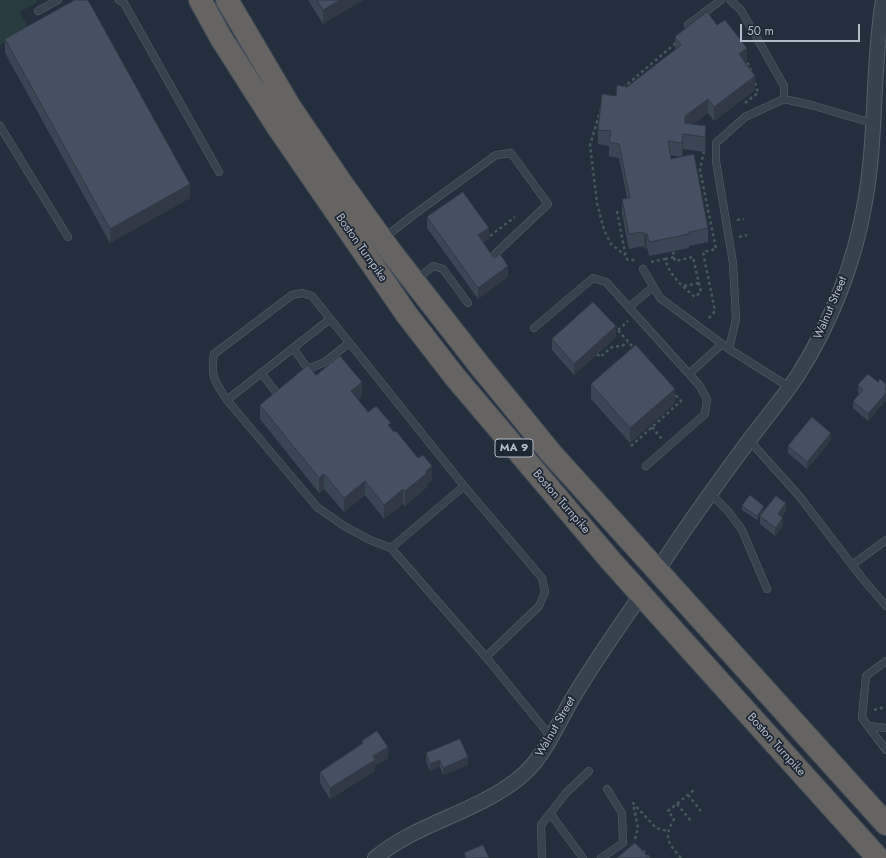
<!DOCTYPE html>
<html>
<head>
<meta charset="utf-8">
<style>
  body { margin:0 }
  #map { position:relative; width:886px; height:858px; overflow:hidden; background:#242f3e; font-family:Jost,sans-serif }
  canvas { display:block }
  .scale { position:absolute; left:740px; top:24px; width:120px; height:18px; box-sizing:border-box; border:2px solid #b4bcc9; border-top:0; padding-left:5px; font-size:12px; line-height:14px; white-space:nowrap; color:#b4bcc9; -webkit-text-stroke:3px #1d2633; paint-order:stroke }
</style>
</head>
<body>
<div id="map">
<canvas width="886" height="858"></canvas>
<div class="scale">50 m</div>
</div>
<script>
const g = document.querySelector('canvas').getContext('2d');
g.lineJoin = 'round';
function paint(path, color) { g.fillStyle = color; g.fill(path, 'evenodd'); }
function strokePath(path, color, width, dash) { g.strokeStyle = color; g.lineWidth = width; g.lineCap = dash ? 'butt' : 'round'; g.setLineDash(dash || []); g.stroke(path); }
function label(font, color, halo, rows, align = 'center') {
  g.font = font + ' Jost,sans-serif'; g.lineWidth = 3.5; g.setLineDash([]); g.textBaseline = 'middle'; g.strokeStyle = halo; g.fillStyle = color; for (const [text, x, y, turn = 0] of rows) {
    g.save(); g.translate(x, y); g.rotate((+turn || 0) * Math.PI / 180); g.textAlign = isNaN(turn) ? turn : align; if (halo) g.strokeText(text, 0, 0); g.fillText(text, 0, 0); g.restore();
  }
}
const green = new Path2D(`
  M0,0H36L38,2L20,12L29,29L0,45Z`);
const path = new Path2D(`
  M745,57L753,75
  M623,88L677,42
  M745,103L758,93L754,79
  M601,109L590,145L597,203L604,230L611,244L625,255
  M704,151L700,170L716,249L703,252L715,311L708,319
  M617,211L626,258L628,260H636
  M737,220L744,219
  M490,236L515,217
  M739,237L747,235
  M665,259L675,257
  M651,262L665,259C670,276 681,285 695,297L701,292L693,257L675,261L673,251
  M684,286L699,283
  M614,326L635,349
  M618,330L628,321
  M597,354L600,357L612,347L622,346L628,342
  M652,427L662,439
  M631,446L681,401L673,392
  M874,710L886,707
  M688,795L701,811
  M677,804L691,821
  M635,839L638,828L633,803L656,828L667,831
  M638,850L642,849L649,858
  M681,858C668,843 663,838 674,819L668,811L694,790`);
const service = new Path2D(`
  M119,0L124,3L219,172
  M730,0L741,10L775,70L784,86V99
  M38,11L58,0
  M688,25L721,0
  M0,126L68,237
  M384,238L412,216L496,155L511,153L548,204L495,254
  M643,269L660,298L729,349
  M416,280L433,266L443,269L468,303
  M629,307L653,287
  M534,328L593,278L606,282L699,385L707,399L705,414L646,466
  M293,348L308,369L325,362L349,343
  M261,373L280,397
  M689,374L722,344
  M789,387L729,349L736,319L733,263L716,161V143L745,117L784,99L811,105L872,123
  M227,400L330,319
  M749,440L800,497L862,578L886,606
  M464,486L542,578L545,592L539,606L486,657
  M710,493L728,511L742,530L767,589
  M391,548L370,540L344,526L317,507L227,400C215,382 210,376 214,354L292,295L302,293L312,296L464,486L391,548L486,657L551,737
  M852,565L886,540
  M886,661L866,676L862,718L868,726L886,728
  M868,726L886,750
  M550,813L583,858
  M542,858L541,825L566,793L589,771
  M601,858L623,843L622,813L607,789`);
const minor = new Path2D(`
  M658,570C686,526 716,485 747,443C764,420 783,398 798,375C831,323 855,262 865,202C877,135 872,67 883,0
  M375,858C417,823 475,813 518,779C545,758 557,724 574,696C595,661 618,628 641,595`);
const trunk = new Path2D(`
  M200,0L221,38L279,129L407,315L455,377L611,561L878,858
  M227,0L290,107L340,181L391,252L480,366L551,453L886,824`);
const wall = new Path2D(`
  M308,0H363L323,24Z
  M675,37L747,63H746L755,90L714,121L708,113L693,124L706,126V141L705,152L683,149L682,157L708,228V242L689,246V248L649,256L647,248L644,249L643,246L629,249L622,214V199L627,198L619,158L609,156V146L598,144V130L616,96L675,50ZM671,155L681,157L671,159Z
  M5,39L190,198L110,243L5,53Z
  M427,217L489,239L483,243L508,277L478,299L427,228Z
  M616,337L574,375L552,350V339Z
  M316,375L362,396L358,399L368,412L391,428L432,480L427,484V487L405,506L403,504L384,519L365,495L344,512L324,489L319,493L260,419V405Z
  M878,382L886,384V400L868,421L853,408V401L859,394L858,393V385Z
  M591,384L675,403L630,443L591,399Z
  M831,440L807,469L788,453V446Z
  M742,506L764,509L757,520L742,510Z
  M786,511L781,517L783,526L775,536L760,524V516Z
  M362,741L388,758L375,766V771L330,799L320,783V772L362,744Z
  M426,753L468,765L443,775L440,767L430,771L426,761Z`);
const shadedWall = new Path2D(`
  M340,0H363L323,24V10Z
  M747,48V63L739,68V54Z
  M755,76V90L714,121V107Z
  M708,99V113L685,130V116Z
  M706,126V141L705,152V137Z
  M683,134V149L682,157V143Z
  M190,184V198L110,243V229Z
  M489,228V239L478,246V235Z
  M644,234H647V248L644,249Z
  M508,266V277L478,299V288Z
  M616,326V337L574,375V364Z
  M362,382V396L351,405V391Z
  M886,388V400L868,421V414Z
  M675,389V403L630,443V428Z
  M831,433V440L807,469V462Z
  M432,466V480L427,484V487L405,506V491L426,471Z
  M324,474V489L319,493V478Z
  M365,481V495L344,512V498Z
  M403,489V504L384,519V505Z
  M786,503V511L778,522V514Z
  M764,506V509L757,520V516Z
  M783,518V526L775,536V528Z
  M388,747V758L375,766V771L330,799V788Z
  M468,757V765L443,775V768Z
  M440,760V767L430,771V764Z`);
const building = new Path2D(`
  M75,0H88L190,184L110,229L5,39Z
  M317,0H340L323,10Z
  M707,12L717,25L725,20L747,48L739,54L755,76L714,107L708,99L685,116V123L706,126L705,137L683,134L682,143L668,141L671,159L694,154L708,228L689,232V234L649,242L647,234H644L643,232L629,234L622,199L630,198L619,144L609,142L611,131L598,130L602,94L616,96L617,85L627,87L681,45L675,37Z
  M463,192L489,228L478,235L494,258L500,254L508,266L478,288L427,217Z
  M593,302L616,326L574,364L552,339Z
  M636,345L675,389L630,428L591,384Z
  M340,356L362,382L351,391L368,412L376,406L391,423L388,425L394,432L396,431L418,458L423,455L432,466L426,471L427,473L405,491L403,489L384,505L365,481L344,498L324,474L319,478L260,405L308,365L316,375Z
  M868,374L878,382L880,379L886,384V388L885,389L886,390V393L868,414L853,401L863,390L858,385Z
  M812,417L831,433L807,462L788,446Z
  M750,495L764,506L757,516L742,506Z
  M776,496L786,503L778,514L783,518L775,528L760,516Z
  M377,731L388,747L373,756L375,760L330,788L320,772L363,743L362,741Z
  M460,739L468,757L443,768L440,760L430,764L426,753Z
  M635,843L649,858H617Z
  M483,845L489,858H466L464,853Z`);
const shields = [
  [514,448,38]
];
const shieldNames = [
  ["MA 9",514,448]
];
const streetNames = [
  ["Boston Turnpike",361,248,55],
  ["Walnut Street",831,308,-67],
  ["Boston Turnpike",561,502,49],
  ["Walnut Street",556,727,-60],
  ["Boston Turnpike",776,745,48]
];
paint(green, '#263c3f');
strokePath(service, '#565f6c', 8);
strokePath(minor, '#565f6c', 16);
strokePath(trunk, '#434c59', 24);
strokePath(path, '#44595c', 2.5, [3, 3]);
strokePath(service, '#38414e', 7);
strokePath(minor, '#38414e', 14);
strokePath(trunk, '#656462', 22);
paint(wall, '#3b4654');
paint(shadedWall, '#303945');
paint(building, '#455162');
strokePath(building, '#303945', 1);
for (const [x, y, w] of shields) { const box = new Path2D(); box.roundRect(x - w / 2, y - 9, w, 18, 3); g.fillStyle = '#1d2633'; g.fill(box); strokePath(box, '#b4bcc9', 1); }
label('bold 11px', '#b4bcc9', null, shieldNames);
label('12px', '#b4bcc9', '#1d2633', streetNames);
</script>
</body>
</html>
